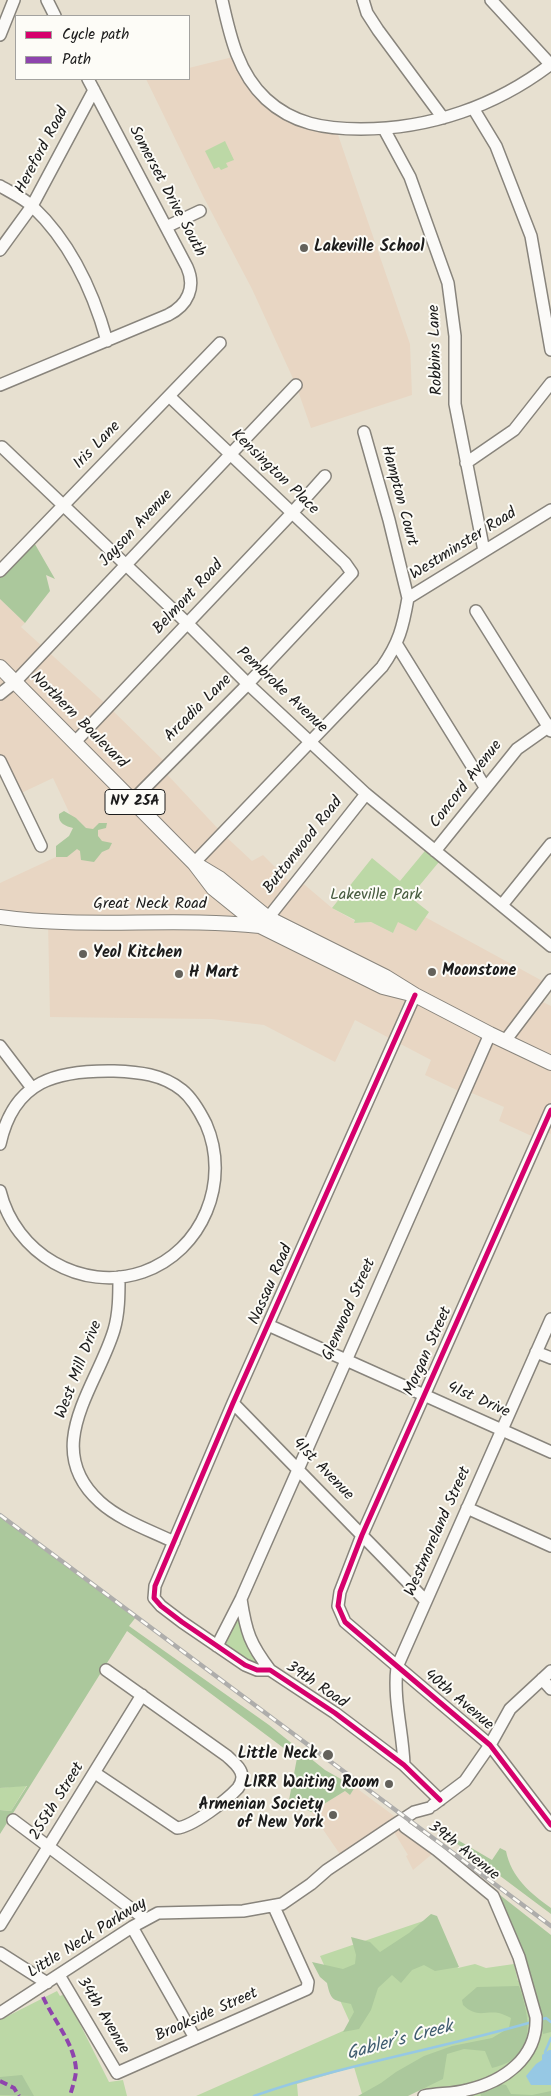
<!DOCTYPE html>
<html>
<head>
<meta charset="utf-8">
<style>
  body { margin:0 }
  #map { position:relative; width:551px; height:2096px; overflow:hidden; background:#e7e0d0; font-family:Kalam,sans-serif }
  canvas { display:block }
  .legend { position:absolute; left:15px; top:15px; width:175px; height:65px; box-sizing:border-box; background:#fdfcf7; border:1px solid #a3a29f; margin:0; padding:6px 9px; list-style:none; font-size:15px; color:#1c1c1c }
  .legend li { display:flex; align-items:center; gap:10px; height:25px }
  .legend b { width:25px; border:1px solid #a3a29f }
</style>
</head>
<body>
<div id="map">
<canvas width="551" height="2096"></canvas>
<ul class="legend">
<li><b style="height:6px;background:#d6006c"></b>Cycle path</li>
<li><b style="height:6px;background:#8e44ad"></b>Path</li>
</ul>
</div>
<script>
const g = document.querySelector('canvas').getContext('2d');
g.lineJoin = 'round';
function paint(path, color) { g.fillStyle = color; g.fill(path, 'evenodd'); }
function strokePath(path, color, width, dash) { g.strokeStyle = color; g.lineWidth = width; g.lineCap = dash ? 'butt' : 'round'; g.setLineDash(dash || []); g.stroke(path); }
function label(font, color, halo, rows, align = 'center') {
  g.font = font + ' Kalam,sans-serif'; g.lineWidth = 4; g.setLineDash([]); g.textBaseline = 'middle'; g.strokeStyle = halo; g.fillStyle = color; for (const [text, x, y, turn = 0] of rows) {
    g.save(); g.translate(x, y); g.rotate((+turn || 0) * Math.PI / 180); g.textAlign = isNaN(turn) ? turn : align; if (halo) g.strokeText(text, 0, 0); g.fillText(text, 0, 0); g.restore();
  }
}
const built = new Path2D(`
  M237,56L276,108L336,129L410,344L412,395L311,428L296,385L252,289L203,196L146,79H189V68Z
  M0,599L25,623L21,627L108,706L168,765L163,770L222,833L252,861L263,855L294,886L299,880L332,908L355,921L354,923L371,922L393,933L398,921L416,931L425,917L548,984L537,999L551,1006V1134L542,1130L538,1139L499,1121L504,1107L465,1090L463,1093L425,1075L431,1060L355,1020L335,1062L264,1025L212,1019L50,1017L48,922L29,921L0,925V883L84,844L53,778L17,795L0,761Z
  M355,1787L405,1824L437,1850L413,1870L406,1856L408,1855L394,1832L346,1863L311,1812L345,1791L350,1795Z`);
const green = new Path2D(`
  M225,141L234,160L226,163L228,167L221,170L219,167L214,169L205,151Z
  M429,846L443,857L410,897L429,912L416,931L398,922L393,933L371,922L354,923L355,920L332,908L372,858L400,881Z
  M241,1599L245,1623L270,1670H257L217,1646Z
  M27,1785L11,1811L0,1810V1788Z
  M435,1917L458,1968L475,1964L486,1968L514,1964L518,1981L551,1972V2096H466L449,2087L362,2094L354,2067L297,2084L298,2096H196L352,2027L320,1956Z
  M57,1991L60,1996L65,1994L109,2082L123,2080L127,2096H0V2020Z`);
const forest = new Path2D(`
  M32,539L55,579L46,575L50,591L25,623L0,599V571Z
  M64,811L76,818L86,828L93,829L99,823H107L106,828L98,830V836L102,841L112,843L109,849L102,852L94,862L81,860L80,851L77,849L67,857H56V846L69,836L73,828C66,826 58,824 59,814Z
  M0,1515L136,1617L129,1626L269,1725L325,1770L355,1787L350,1795L345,1791L311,1812L289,1800L297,1758L127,1631L0,1834V1810L11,1811L27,1786L0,1788Z
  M432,1825L492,1860L500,1848L506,1851C511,1877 531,1894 551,1908V1914Z
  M437,1850L500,1895L551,1935V2032L543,2034L530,1989L493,1896Z
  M431,1914L437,1916L459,1967L435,1971L424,1965L412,1970L401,1983L392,1975L378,1988L371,2010L359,2029L343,2032L354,2012L351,2004C334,2000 331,2002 327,1983L320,1977L312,1962L343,1969L355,1964L356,1955L351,1937L370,1942L380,1952L409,1933Z
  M519,1986C531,2021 537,2058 492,2068L485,2051L464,2049L447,2054L443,2079L408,2096H358L381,2083L396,2072L424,2056L452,2046L492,2038L509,2028L511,2018C507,2016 503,2014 499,2013C483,2011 477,2018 463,2005L462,2000L477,1987Z
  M22,2075L34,2096L0,2095V2077Z
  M500,2084L506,2085L511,2094L532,2095L551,2091V2096H481L480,2091Z`);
const water = new Path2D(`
  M549,2050H551V2085H531L526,2076L536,2064L542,2060V2055Z`);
const stream = new Path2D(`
  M540,2020L546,2018L551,2022
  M551,2038L545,2052L551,2059
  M254,2096C345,2064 440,2049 532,2022`);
const minor = new Path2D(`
  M47,0L55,16
  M222,0C230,36 238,73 266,99C293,124 325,129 361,129C430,129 496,106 551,64
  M363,0L367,13L378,30L443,118
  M491,0L551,65
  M0,35L14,0
  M473,108L496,146L531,236L551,350
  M384,129L410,177L448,283L455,336V404L484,551
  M0,186C10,192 24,198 33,207C71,243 93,291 107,341
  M166,227L200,211
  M0,250L32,206L94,90
  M0,385L168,315C188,305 196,287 187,267L88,79
  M364,432L389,520L408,598
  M2,447L187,623L248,684L366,794L551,946
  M466,463L514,430L551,383
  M0,571L220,343
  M476,611L551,731
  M397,645L485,787
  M0,694L15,682L296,385
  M75,742L292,513L325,476
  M0,761L41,846
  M133,800L243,689L352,573L345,563L169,396
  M435,851L517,749L551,725
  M194,863L382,667C399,643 403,627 408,598L551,510
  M502,905L551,844
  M268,918L366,794
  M415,995L233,1403L155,1586L154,1598L161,1606L182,1622L245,1665L257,1670H270L335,1713L404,1765L440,1800
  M505,1041L551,980
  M0,1046L32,1088
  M551,1110L362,1535L340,1592L338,1606L345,1622L490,1745L551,1825
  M0,1144C14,1080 57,1070 114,1071C139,1072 162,1074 182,1090C192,1098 200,1112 206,1124C231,1181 203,1251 143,1272C81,1293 15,1253 0,1191
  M119,1277C119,1295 119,1313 114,1330C97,1387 40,1448 100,1502C120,1520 149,1530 174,1542
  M268,1325L551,1452
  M536,1352L551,1358
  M233,1403L426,1601
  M467,1508L551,1546
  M241,1599C246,1632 250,1644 270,1670
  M217,1646L241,1599L490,1034
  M542,1679L551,1689
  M404,1765C403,1732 393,1700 397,1667L551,1319
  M95,1773L177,1828C192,1827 227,1800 238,1788C240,1785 242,1781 242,1777C242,1768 233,1762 227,1756L106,1670
  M433,1805L465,1781L490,1745L510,1709L551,1671
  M13,1820L145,1919
  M405,1827L437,1850L493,1896L519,1957L536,2017C538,2058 503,2082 467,2090C453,2094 438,2093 424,2096
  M0,1925L142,1695
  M132,1927L195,2038
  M0,1953L47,1983
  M59,1975L117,2073L307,1989L308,1982L274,1907
  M0,2013L132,1927L158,1913L243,1911L282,1904L311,1884L327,1870L391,1827L414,1812L429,1808`);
const major = new Path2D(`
  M0,667L194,863L213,888L260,926L383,987L415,995
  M199,866L219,878L268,918L386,977L415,995L490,1034L551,1063
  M0,917C86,929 173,917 260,926`);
const rail = new Path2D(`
  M0,1515L551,1926`);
const quiet = new Path2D(`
  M43,1997C54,2021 74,2043 76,2069C76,2078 72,2088 70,2096
  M0,2081L14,2088L19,2096`);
const cycleway = new Path2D(`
  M415,995L233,1403L155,1586L154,1598L161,1606L182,1622L245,1665L257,1670H270L335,1713L404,1765L440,1800
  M551,1110L362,1535L340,1592L338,1606L345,1622L490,1745L551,1825`);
const markers = [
  [304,248,5,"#63615b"],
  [83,954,5,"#63615b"],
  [432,972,5,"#63615b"],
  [179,974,5,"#63615b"],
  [328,1755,6,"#63615b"],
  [389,1784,5,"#63615b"],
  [333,1815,5,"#63615b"]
];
const shields = [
  [135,802,60]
];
const shieldNames = [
  ["NY 25A",135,802]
];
const streetNames = [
  ["Hereford Road",43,151,-62],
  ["Somerset Drive South",166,192,62],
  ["Robbins Lane",437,350,-92],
  ["Iris Lane",98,446,-46],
  ["Kensington Place",274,473,44],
  ["Hampton Court",398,496,75],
  ["Jayson Avenue",137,529,-47],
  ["Westminster Road",464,545,-32],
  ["Belmont Road",189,598,-47],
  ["Pembroke Avenue",281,691,43],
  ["Arcadia Lane",199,709,-45],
  ["Northern Boulevard",78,721,45],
  ["Concord Avenue",467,785,-52],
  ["Buttonwood Road",304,846,-52],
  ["Great Neck Road",150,905],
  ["Nassau Road",272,1285,-66],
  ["Glenwood Street",350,1310,-66],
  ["Morgan Street",429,1352,-66],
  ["West Mill Drive",80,1370,-69],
  ["41st Drive",478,1401,24],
  ["41st Avenue",322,1470,46],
  ["Westmoreland Street",439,1532,-66],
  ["39th Road",316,1686,34],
  ["40th Avenue",458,1701,40],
  ["255th Street",58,1802,-58],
  ["39th Avenue",463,1852,38],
  ["Little Neck Parkway",88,1939,-32],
  ["34th Avenue",102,2016,59],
  ["Brookside Street",207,2016,-24]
];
const poiNames = [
  ["Lakeville School",314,248],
  ["Yeol Kitchen",93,954],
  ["Moonstone",442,972],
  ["H Mart",189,974],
  ["Little Neck",317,1755,"right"],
  ["LIRR Waiting Room",379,1784,"right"],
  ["Armenian Society",323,1806,"right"],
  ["of New York",323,1824,"right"]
];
const parkNames = [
  ["Lakeville Park",376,896]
];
const waterNames = [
  ["Gabler’s Creek",400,2042,-15]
];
paint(built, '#e8d6c3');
paint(green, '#bcd8a6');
paint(forest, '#abc89c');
paint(water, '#96c8e4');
strokePath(stream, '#96c8e4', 2.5);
strokePath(minor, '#88847c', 14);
strokePath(major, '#88847c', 16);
strokePath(minor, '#fbfaf8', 11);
strokePath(major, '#fbfaf8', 14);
strokePath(rail, '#aeadab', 4.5);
strokePath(rail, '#fdfcf7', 2.5, [8]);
strokePath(quiet, '#8e44ad', 4, [8, 4]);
strokePath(cycleway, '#d6006c', 5);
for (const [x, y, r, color] of markers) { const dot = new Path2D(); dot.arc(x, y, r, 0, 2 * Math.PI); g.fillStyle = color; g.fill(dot); strokePath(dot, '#fdfcf7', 2); }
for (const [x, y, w] of shields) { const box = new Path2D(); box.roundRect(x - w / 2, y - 12.5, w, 25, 4); g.fillStyle = '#fdfcf7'; g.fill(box); strokePath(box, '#1c1c1c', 1); }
label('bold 15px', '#1c1c1c', null, shieldNames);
label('16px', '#1c1c1c', '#fdfcf7', streetNames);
label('bold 16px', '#1c1c1c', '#fdfcf7', poiNames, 'left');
label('16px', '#485c40', '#fdfcf7', parkNames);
label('italic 18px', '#3f5c6f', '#fdfcf7', waterNames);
</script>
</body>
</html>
